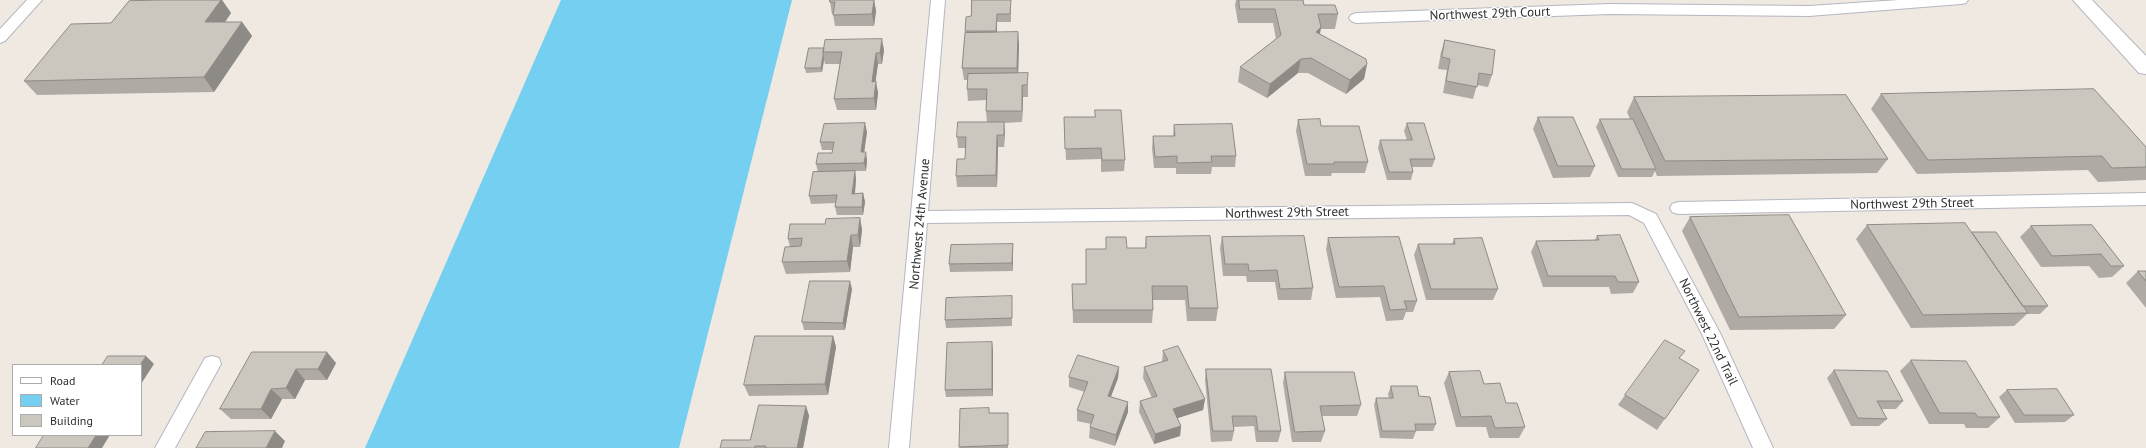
<!DOCTYPE html>
<html>
<head>
<meta charset="utf-8">
<style>
  body { margin:0 }
  #map { position:relative; width:2146px; height:448px; overflow:hidden; background:#efe9e1; font-family:"PT Sans",sans-serif }
  canvas { display:block }
  .legend { position:absolute; left:12px; top:364px; width:130px; height:72px; box-sizing:border-box; background:#fff; border:1px solid #ababab; margin:0; padding:5px 7px; list-style:none; font-size:12px; color:#2e2e2e }
  .legend li { display:flex; align-items:center; gap:8px; height:20px }
  .legend b { width:20px; border:1px solid #ababab }
</style>
</head>
<body>
<div id="map">
<canvas width="2146" height="448"></canvas>
<ul class="legend">
<li><b style="height:5px;background:#fff"></b>Road</li>
<li><b style="height:11px;background:#75cff0"></b>Water</li>
<li><b style="height:11px;background:#cbc7bf"></b>Building</li>
</ul>
</div>
<script>
const g = document.querySelector('canvas').getContext('2d');
g.lineJoin = 'round';
function paint(path, color) { g.fillStyle = color; g.fill(path, 'evenodd'); }
function strokePath(path, color, width, dash) { g.strokeStyle = color; g.lineWidth = width; g.lineCap = dash ? 'butt' : 'round'; g.setLineDash(dash || []); g.stroke(path); }
function label(font, color, halo, rows, align = 'center') {
  g.font = font + ' "PT Sans",sans-serif'; g.lineWidth = 3; g.setLineDash([]); g.textBaseline = 'middle'; g.strokeStyle = halo; g.fillStyle = color; for (const [text, x, y, turn = 0] of rows) {
    g.save(); g.translate(x, y); g.rotate((+turn || 0) * Math.PI / 180); g.textAlign = isNaN(turn) ? turn : align; if (halo) g.strokeText(text, 0, 0); g.fillText(text, 0, 0); g.restore();
  }
}
const water = new Path2D(`
  M561,0H792L679,448H365Z`);
const street = new Path2D(`
  M27,0H42L5,41L0,43V29Z
  M931,0H945L928,211L1632,203L1656,214L1720,333L1773,448H1753L1702,334L1644,223L1629,215L927,223L909,448H889Z
  M1899,0H1968L1966,3L1961,4L1809,16L1610,14L1356,23L1351,21L1349,18L1351,15L1356,13L1610,4L1809,6Z
  M2146,193V205L1678,214L1672,212L1670,208L1672,204L1678,202Z
  M212,356L219,358L221,364L175,448H155L205,358Z`);
const secondary = new Path2D(`
  M2073,0H2092L2146,56V74L2139,73Z`);
const wall = new Path2D(`
  M164,0H222L231,13L225,22H242L252,36L214,92L37,95L24,81L111,23Z
  M874,0L876,11L874,26H835L833,14H832L830,2Z
  M1236,0H1303L1304,5L1338,14L1335,29H1321L1320,34L1367,64L1364,79L1346,94L1308,73H1298L1267,98L1238,82L1240,67L1276,39L1273,23H1238L1235,5Z
  M1011,7V22H997V33L1019,44L1018,73L1028,85V97H1023L1022,122L1004,123V147H998L997,187H957L956,176L965,159L966,148H958L957,137L987,122L986,111V100L968,101L967,89L968,80H964L962,68L965,31L971,16Z
  M1445,40L1492,75L1488,87L1477,85L1473,99L1443,93L1447,70L1438,69L1441,52Z
  M809,48L884,50L882,64H878L875,81L878,93L876,110H837L834,99L840,64H825L824,60L822,72L806,73L805,68Z
  M1881,94L2146,147V180L2098,182L2088,170L1917,174L1871,109Z
  M1634,97L1888,159L1877,173L1657,176L1655,171L1652,177H1618L1596,127L1600,119H1630L1627,112Z
  M1095,110L1125,160L1124,171L1101,172V159L1066,160L1064,117H1095Z
  M1538,117L1595,166L1590,177L1553,178L1533,129Z
  M1298,120L1321,126L1368,162L1365,173H1332L1331,176H1305L1296,131Z
  M1407,123L1435,159L1432,167H1412L1413,172L1411,180H1387L1378,148L1380,140H1407L1404,131Z
  M1174,125L1236,156L1235,167H1212L1211,174H1176V168H1154L1152,148L1153,136H1173Z
  M867,132L864,152L867,160L866,171H855L856,179L855,194L863,193L865,202L863,215H837L835,207L836,203L811,204L809,196L818,172L816,164L832,153V150H822L820,142Z
  M1690,217L1846,315L1834,329L1730,330L1682,231Z
  M860,218L862,230L860,247H853L850,272L786,274L782,262L790,247L788,239L825,224Z
  M1867,225L1972,232L2048,306L2040,314H2027L2014,326L1911,328L1856,239Z
  M2092,225L2124,266L2112,277L2099,278L2089,266L2041,267L2020,237L2031,226Z
  M1597,236L1639,282L1633,293L1611,294L1609,287H1543L1531,252L1536,241L1595,240Z
  M1106,237L1127,248H1145L1146,237L1218,308L1216,321H1187L1185,300H1152L1153,310L1152,323H1073L1072,284H1086V249H1106Z
  M1222,237L1313,288L1311,300H1278L1275,282H1247L1246,276H1223L1220,248Z
  M1328,238L1417,301L1413,312H1406L1403,320L1386,321L1380,297L1336,298L1326,249Z
  M1454,239L1498,289L1493,300H1426L1414,255L1418,244H1452Z
  M1013,244V271L950,272L949,264Z
  M2138,271H2146V308L2126,283Z
  M852,289L845,330H804L802,322Z
  M1012,296V326L946,328L945,320Z
  M833,336L836,347L828,395L749,396L744,385Z
  M993,350V396L946,397L945,390Z
  M1163,351L1205,399L1203,410L1177,418L1181,426L1180,436L1154,444L1139,412L1140,401L1152,398L1143,378L1144,367L1162,362Z
  M1685,351L1679,358L1699,370L1657,430L1618,405L1625,395Z
  M252,352L336,363L327,380H305L295,399H282L271,419H231L220,409Z
  M1911,360L2000,417L1988,428H1966L1964,424H1929L1900,371Z
  M1119,367L1118,378L1111,397L1128,412L1115,446L1089,438L1090,427L1091,424L1077,421V410L1085,392L1069,387V377Z
  M1206,369L1281,431L1278,442H1256L1254,426L1234,427V431L1232,441L1211,442L1205,380Z
  M1834,370L1903,401L1896,409H1882L1887,419L1879,426H1851L1827,378Z
  M1285,372L1361,405L1357,416H1322L1325,431L1321,442H1292L1283,383Z
  M1449,372L1484,384L1506,403L1525,427L1519,438H1489L1486,427H1456L1444,383Z
  M1391,386L1419,396L1436,424L1433,431H1416L1413,439L1380,438L1374,405L1376,398H1389L1388,394Z
  M2007,390L2074,415L2065,422L2015,423L1999,397Z
  M806,406L809,416L803,448H720L750,440Z
  M989,408V413L1008,421V448H959V447Z`);
const shadedWall = new Path2D(`
  M221,0H222L231,13L215,37L205,22Z
  M874,0L876,11L874,26L872,14Z
  M997,14V39L996,31Z
  M242,22L252,36L214,92L204,77Z
  M1321,27L1318,42L1316,32Z
  M1018,32L1019,44L1018,79L1017,68Z
  M882,39L884,50L882,64L880,53Z
  M876,53L878,64L874,93L872,82Z
  M823,55L824,60L822,72L821,68Z
  M1301,59L1298,73L1267,98L1270,84Z
  M1367,64L1364,79L1346,94L1350,80Z
  M876,81L878,93L876,110L874,98Z
  M1022,85L1023,97L1022,122Z
  M1004,122L1005,133L1004,147Z
  M865,123L867,132L863,160L861,152Z
  M997,135L998,147L997,187L996,175Z
  M866,152L867,160L866,171L864,163Z
  M855,171L856,179L854,202L852,194Z
  M863,193L865,202L863,215L862,207Z
  M860,218L862,230L860,247L858,235Z
  M851,235L853,247L850,272L847,261Z
  M1013,244V271L1012,263Z
  M850,281L852,289L845,330L843,323Z
  M833,336L836,347L828,395L825,384Z
  M992,342L993,350V396L992,389Z
  M327,352L336,363L327,380L318,369Z
  M146,356L154,364L141,384V365H140Z
  M1119,367L1118,378L1107,406L1108,396Z
  M296,369L305,380L295,399L286,388Z
  M271,389L282,399L271,419L261,409Z
  M1205,399L1203,410L1172,420L1173,409Z
  M1128,402V412L1115,446L1116,435Z
  M806,406L809,416L803,448H797Z
  M1181,426L1180,436L1154,444L1155,434Z
  M275,431L285,441L282,448H266Z
  M96,435H110L102,448H88Z`);
const building = new Path2D(`
  M164,0H221L205,22H242L204,77L24,81L71,24L111,23L129,1Z
  M830,0H874L872,14L833,15L835,2H830Z
  M972,0H1011L1010,14H997L996,31H965L966,17L971,16Z
  M1239,0H1303L1304,5H1335L1338,14H1318L1321,27L1316,32L1366,59L1367,64L1350,80L1311,58L1301,59L1270,84L1240,67L1281,35L1275,9H1240Z
  M1018,32L1017,68H962L965,33Z
  M882,39L880,53H876L872,82L876,81L874,98L834,99L842,52H823L825,40Z
  M1445,40L1495,50L1492,75L1479,73L1477,87L1446,81L1450,59L1442,57Z
  M809,48H824L823,52V55L821,68H805Z
  M1028,73L1027,85H1022V111H986L987,89H967L968,74Z
  M2094,89L2146,147V167L2112,168L2102,156L1928,160L1881,94Z
  M1846,95L1888,159L1665,161L1634,97Z
  M1095,110H1121L1125,160H1102L1101,148L1065,149L1064,117H1095Z
  M1538,117H1573L1595,166H1558Z
  M1320,119L1321,126H1359L1368,162H1334V164H1307L1298,120Z
  M1600,119H1633L1656,169H1622Z
  M958,122H1004V135H997L996,175L956,176L957,159H965L966,137H957Z
  M865,123L861,152H866L864,163L816,164L818,153H832L834,142H820L824,124Z
  M1407,123H1424L1435,159H1410L1413,172H1389L1380,140H1412Z
  M1232,124L1236,156H1211L1212,162L1177,163V156L1155,157L1153,136H1175L1174,125Z
  M855,171L852,194L863,193L862,207H835L837,195L809,196L813,172Z
  M1789,215L1846,315L1739,317L1690,217Z
  M860,218L858,235H851L847,261L782,262L785,247L801,246L802,238L788,239L790,224H825L826,219Z
  M1965,223L2028,313L1923,315L1867,225Z
  M2092,225L2124,266H2111L2101,254L2052,256L2031,226Z
  M1972,232H1996L2048,306H2023Z
  M1620,235L1639,282H1618L1615,276H1548L1536,241L1599,240L1597,236Z
  M1210,236L1218,308H1189L1187,286H1152L1153,310H1073L1072,284H1086V249H1106V237H1126L1127,248H1146V237Z
  M1304,236L1313,288L1280,289L1277,270L1249,271L1248,264H1225L1222,237Z
  M1399,237L1417,301H1404L1407,309L1390,310L1384,286L1339,287L1328,238Z
  M1482,238L1498,289H1431L1418,244H1455L1454,239Z
  M1013,244L1012,263L949,264L951,245Z
  M2138,271H2146V281Z
  M810,281H850L843,323L802,322Z
  M1012,296V318L945,320L946,298Z
  M755,336H833L825,384L744,385Z
  M1665,340L1685,351L1679,358L1699,370L1665,419L1625,395Z
  M992,342V389L945,390L947,343Z
  M1178,346L1205,399L1173,409L1181,426L1155,434L1140,401L1157,396L1144,367L1168,360L1163,351Z
  M252,352H327L318,369H296L286,388L271,389L261,409H220Z
  M1078,355L1119,367L1108,396L1128,402L1116,435L1090,427L1094,415L1077,410L1088,382L1069,377Z
  M108,356H146L140,365H102Z
  M1911,360L1966,361L2000,417H1978L1975,413H1940Z
  M1206,369H1271L1281,431H1258L1256,416H1232L1234,431H1213Z
  M1834,370L1887,371L1903,401H1877L1887,419L1858,418Z
  M1480,371L1484,384L1500,383L1506,403H1517L1525,427L1495,428L1491,416L1461,417L1449,372Z
  M1285,372H1354L1361,405L1320,406L1325,431L1295,432Z
  M1391,386H1417L1419,396L1430,397L1436,424H1415L1416,431H1382L1376,398H1393Z
  M2057,389L2074,415H2024L2007,390Z
  M759,405L806,406L797,448H765L766,446H755V448H720L722,440H750Z
  M989,408V413H1008V445L959,447L960,409Z
  M275,431L266,448H196L205,432Z
  M44,435H96L88,448H36Z`);
const streetNames = [
  ["Northwest 29th Court",1490,14,-2],
  ["Northwest 29th Street",1912,204,-1],
  ["Northwest 29th Street",1287,213,-1],
  ["Northwest 24th Avenue",920,224,-85],
  ["Northwest 22nd Trail",1708,332,64]
];
paint(water, '#75cff0');
strokePath(street, '#b4b7c1', 2);
strokePath(secondary, '#b4b7c1', 2);
paint(street, '#fff');
paint(secondary, '#fff');
paint(wall, '#afaba4');
paint(shadedWall, '#8e8b86');
paint(building, '#cbc7bf');
strokePath(building, '#8e8b86', 1);
label('13px', '#2e2e2e', '#fff', streetNames);
</script>
</body>
</html>
